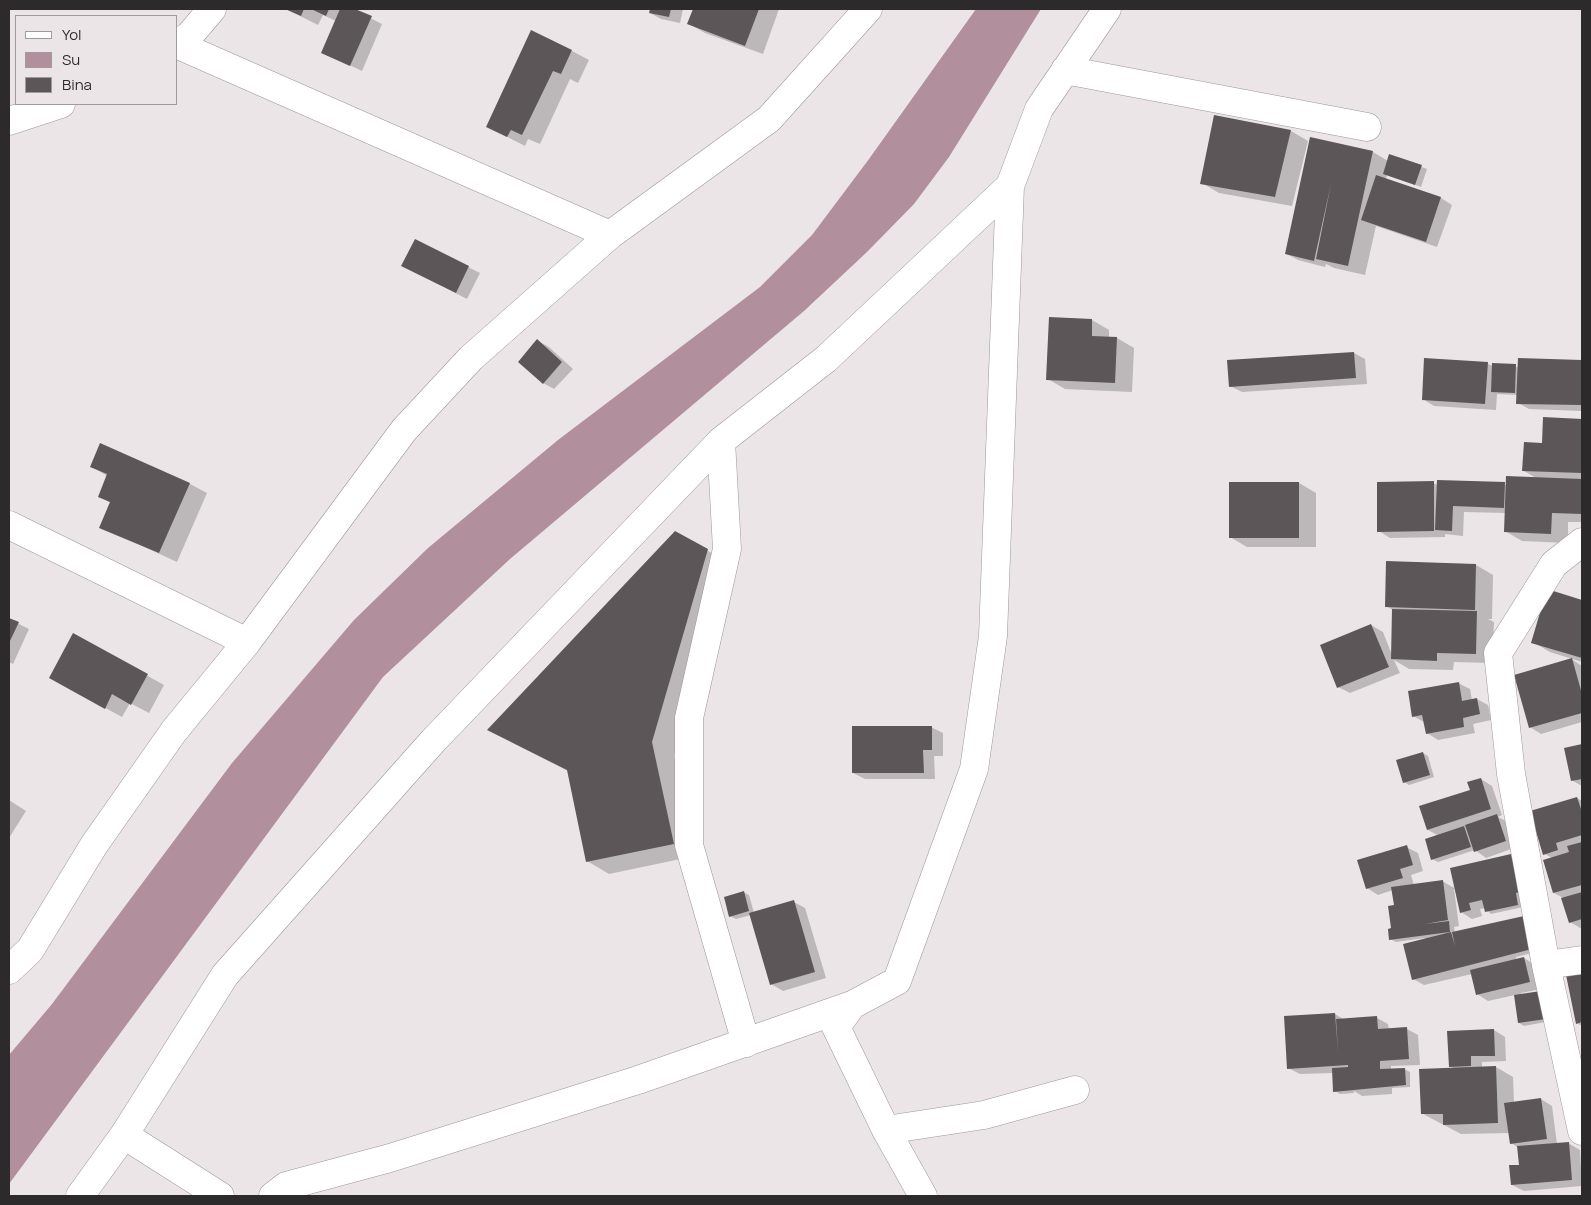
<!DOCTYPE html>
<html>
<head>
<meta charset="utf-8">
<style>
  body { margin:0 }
  #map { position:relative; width:1591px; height:1205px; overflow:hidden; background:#ece5e8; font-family:Manrope,sans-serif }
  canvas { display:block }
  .frame { position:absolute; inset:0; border:10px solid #2d2a2b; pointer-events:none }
  .legend { position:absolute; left:15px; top:15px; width:162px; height:90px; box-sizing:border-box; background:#ece5e8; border:1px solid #a09a9c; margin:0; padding:6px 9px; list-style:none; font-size:15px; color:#2d2a2b }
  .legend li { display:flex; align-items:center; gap:10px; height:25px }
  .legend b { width:25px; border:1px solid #a09a9c }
</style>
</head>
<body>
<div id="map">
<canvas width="1591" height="1205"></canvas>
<div class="frame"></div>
<ul class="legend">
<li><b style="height:6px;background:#fff"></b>Yol</li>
<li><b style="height:14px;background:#b28f9d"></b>Su</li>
<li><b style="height:14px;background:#5c5658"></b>Bina</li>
</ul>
</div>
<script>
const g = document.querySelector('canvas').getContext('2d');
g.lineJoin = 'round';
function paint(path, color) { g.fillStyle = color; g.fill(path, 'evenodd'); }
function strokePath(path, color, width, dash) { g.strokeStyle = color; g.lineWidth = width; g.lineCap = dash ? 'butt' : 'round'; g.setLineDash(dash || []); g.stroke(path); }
const water = new Path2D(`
  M976,9H1041L949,157L914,204L867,252L804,311L510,559L383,677L9,1184V1055L52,1004L232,763L354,620L428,548L558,440L760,287L812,235L869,159Z`);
const shadow = new Path2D(`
  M286,9H352L382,24L362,71L322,52L336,21L323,15L318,25Z
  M651,9H683L680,23L661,19L650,13Z
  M694,9H779L763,54L705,33L689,24Z
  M572,51L589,60L578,83L570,79L540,144L528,139L525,146L488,127Z
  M1215,117L1291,131L1308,141L1292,206L1219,193L1202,183Z
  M1311,138L1373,152L1388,161L1390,155L1427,169L1421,187L1387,175L1386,179L1441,198L1452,205L1437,247L1376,226L1365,275L1334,268L1326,264L1325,267L1298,260L1287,254Z
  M416,241L480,273L467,299L414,272Z
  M1092,320L1109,330V338H1117L1134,348L1132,392L1065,389L1048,379Z
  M538,341L549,347L573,369L554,389L543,383Z
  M1354,353L1365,359L1367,384L1242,392L1230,386Z
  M1519,359L1582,361V411L1529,409L1518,403V395L1497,394L1496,410L1434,406L1423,399L1488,364L1493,366L1519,367Z
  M1544,419L1582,420V522H1568V543L1522,541L1505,531L1506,513L1464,512L1463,536L1445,534V537L1390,538L1379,531L1433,483L1438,485H1507L1538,479L1524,471L1543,444Z
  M101,445L190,484L207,493L177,562L101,527L111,503L99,496L107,476L91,466Z
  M1299,483L1316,493V547H1247L1230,537Z
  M675,532L729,563L674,756L695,856L609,874L587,861L568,771L511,742Z
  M1476,565L1493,575L1492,619H1488L1494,622L1492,663L1454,662L1453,670L1409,669L1394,660L1400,673L1350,693L1338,687L1371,625L1383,632L1392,655L1393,610L1386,606Z
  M1548,591L1582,601V662L1550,652L1533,642Z
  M9,619L29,629L13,664L9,662Z
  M74,635L164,685L149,713L130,703L122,717L67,687Z
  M1573,660L1582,666V722L1541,734L1530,727L1516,675Z
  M1458,683L1470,689L1472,700L1477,699L1488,705L1491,720L1473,724L1475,733L1438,740L1427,733L1424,722L1413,716Z
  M931,727L943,733V756H934L935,779H865L853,773Z
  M1582,745V786L1573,781L1566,749Z
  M1423,753L1428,756L1434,777L1409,785L1404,782Z
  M1481,779L1492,786L1502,815L1498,817L1508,822L1517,847L1486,858L1475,850L1438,862L1432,859L1439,836L1428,830Z
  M1577,798L1582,801V929L1570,922L1565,899L1554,893L1552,858L1545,854Z
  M9,800L26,811L9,838Z
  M1406,847L1418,853L1423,871L1411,875L1414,885L1442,881L1456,889H1454L1459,926L1454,927L1455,933L1498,923L1536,952L1516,957V960L1524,958L1535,965L1541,989L1521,993V995L1551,1021L1524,1026L1519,1023L1515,995L1488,1001L1477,994L1472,974L1424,985L1413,979L1425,938L1396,942L1390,939L1396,929L1393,890L1378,895L1367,888Z
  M1511,856L1522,862L1523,907L1491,914L1485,908L1480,909L1482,916L1472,919L1461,912Z
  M743,892L749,895L754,913L794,902L805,908L826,978L783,991L771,984L751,915L736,919L730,916Z
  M1582,968V1026L1577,1023Z
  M1335,1014L1345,1020L1377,1018L1388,1024L1389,1030L1407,1029L1418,1035L1420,1065L1391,1066V1070L1404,1069L1410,1072V1087L1392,1088V1094L1362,1096L1354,1091V1093L1340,1094L1335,1091L1333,1073L1300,1074L1288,1068Z
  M1494,1030L1505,1037L1506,1061L1482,1062V1068L1496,1067L1513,1077L1514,1103L1541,1099L1552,1106L1557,1144L1568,1143L1580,1150L1582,1186L1524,1191L1512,1185L1520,1166L1519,1148L1511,1143L1509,1133L1461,1134L1423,1114L1455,1069L1450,1066Z`);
const building = new Path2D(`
  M285,9H304L301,16Z
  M311,9H329L326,16Z
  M340,9H355L372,16L350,66L321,53Z
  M650,9H671L669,17L649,13Z
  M693,9H759L745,46L687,24Z
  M531,30L572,50L561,74L553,71L522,135L511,130L507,137L486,127Z
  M1214,115L1291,130L1275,197L1200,184Z
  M1310,137L1373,151L1348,266L1316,259L1331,184L1314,261L1285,254Z
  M1389,154L1422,165L1415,185L1383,174Z
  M1376,175L1441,197L1426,242L1361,220Z
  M415,239L469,266L456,293L401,266Z
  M1049,317L1092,319V336L1117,337L1115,383L1046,380Z
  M537,339L562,362L543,384L518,362Z
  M1354,352L1356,378L1229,387L1227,360Z
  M1424,358L1488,362L1485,404L1422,400Z
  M1518,358L1582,360V405L1516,404Z
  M1492,363L1516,364L1515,393L1491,392Z
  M1543,417L1582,419V473L1522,471L1524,442L1542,443Z
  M100,443L190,483L159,553L99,528L110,502L98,497L107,474L90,467Z
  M1506,476L1582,479V514L1552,513L1551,534L1504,532Z
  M1437,480L1505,482L1504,508L1453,506L1452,531L1435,530Z
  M1434,481V531L1377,532V482Z
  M1229,482H1299V538H1229Z
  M675,531L708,549L652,742L674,844L586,862L567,770L487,730Z
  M1386,561L1476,564L1475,610L1385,607Z
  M1547,589L1582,600V658L1531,643Z
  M1392,609L1477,611L1476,654L1437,653V661L1391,659Z
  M9,618L19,622L9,643Z
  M1371,624L1389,667L1337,688L1320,645Z
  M73,633L148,674L131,705L112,694L105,709L49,678Z
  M1572,658L1582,694V713L1529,728L1514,675Z
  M1459,682L1462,701L1477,698L1480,714L1463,718L1464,727L1426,734L1422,715L1412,717L1408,691Z
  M852,726H932V750H923L924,773H852Z
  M1582,744V779L1571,781L1564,748Z
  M1423,752L1430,775L1403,783L1396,760Z
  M1481,778L1491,809L1427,830L1419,806L1470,790L1467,782Z
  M1577,797L1582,812V835L1556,843L1558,850L1543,855L1530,811Z
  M1497,814L1506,841L1474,852L1465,825Z
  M1464,826L1471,847L1431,860L1425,839Z
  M1582,842V885L1553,893L1543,860L1569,852L1567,846Z
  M1407,845L1413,865L1400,869L1403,878L1366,889L1357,860Z
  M1511,854L1520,892L1516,893L1518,905L1485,912L1482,900L1469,903L1471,910L1460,913L1450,868Z
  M1443,880L1448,920L1425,924L1449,921L1450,932L1389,940L1388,929L1391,928L1388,906L1394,905L1391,887Z
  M744,891L749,911L729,917L724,897Z
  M1582,892V919L1569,923L1561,898Z
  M794,900L815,972L770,985L749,913Z
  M1524,916L1532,949L1412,980L1403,944L1451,932L1455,946L1452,932Z
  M1524,957L1530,982L1476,995L1470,970Z
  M1582,967V1022L1576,1024L1565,970Z
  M1541,991L1546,1019L1518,1023L1514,995Z
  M1335,1013L1338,1052L1336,1019L1377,1016L1378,1029L1407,1027L1409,1059L1380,1061V1069L1405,1068L1406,1085L1333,1092L1332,1068L1348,1067V1065L1287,1069L1284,1016Z
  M1494,1029L1495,1056H1471V1066L1449,1067L1447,1031Z
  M1496,1066L1498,1123L1443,1125V1114H1421L1419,1069Z
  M1541,1098L1547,1139L1510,1144L1504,1103Z
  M1569,1142L1572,1180L1511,1185L1509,1165H1519L1517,1146Z`);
const minor = new Path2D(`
  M176,44L610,235
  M176,44L189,36L212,9
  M1065,70L1367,127
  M9,121L61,104
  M721,441L727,549L689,718V845L746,1043
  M9,525L247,642
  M1582,542L1554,564L1498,653L1511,774L1546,965L1582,1131
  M1546,965L1582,960
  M9,970L30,950L94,845L174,731L247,642L404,430L471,358L610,235L769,119L868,9
  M852,1005L836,1027L886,1130L923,1196
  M886,1130L984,1115L1075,1090
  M80,1196L124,1135
  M220,1196L124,1135L225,975L433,741L721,441L826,359L1010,186
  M273,1196L286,1186L390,1158L638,1080L852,1005L897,981L974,769L993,636L1010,186L1039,109L1107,9`);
paint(water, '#b28f9d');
paint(shadow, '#0003');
paint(building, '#5c5658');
strokePath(minor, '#9c9698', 29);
strokePath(minor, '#fff', 28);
</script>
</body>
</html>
